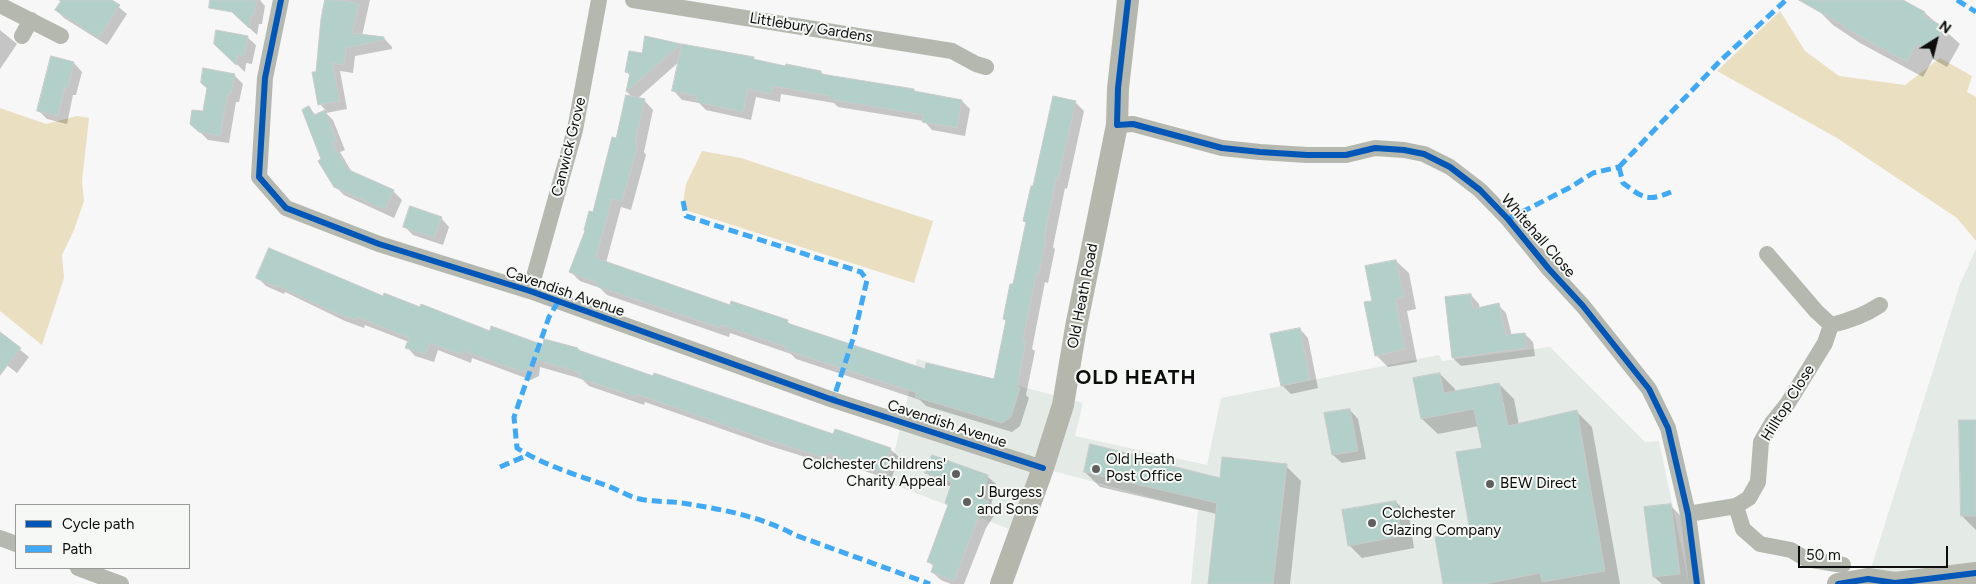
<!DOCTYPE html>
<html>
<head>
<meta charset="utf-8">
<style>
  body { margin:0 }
  #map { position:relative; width:1976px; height:584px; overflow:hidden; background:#f6f7f6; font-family:Figtree,sans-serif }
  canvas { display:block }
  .legend { position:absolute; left:15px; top:504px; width:175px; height:65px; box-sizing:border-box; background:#f5f8f5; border:1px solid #989a98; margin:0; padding:6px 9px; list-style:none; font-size:15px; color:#0c0d0c }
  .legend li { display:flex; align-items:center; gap:10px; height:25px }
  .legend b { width:25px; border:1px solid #989a98 }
  .north { position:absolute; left:1911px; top:15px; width:50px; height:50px; -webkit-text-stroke:4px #f5f8f5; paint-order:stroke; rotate:36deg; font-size:14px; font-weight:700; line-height:20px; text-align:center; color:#0c0d0c }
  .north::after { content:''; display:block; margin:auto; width:18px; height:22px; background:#0c0d0c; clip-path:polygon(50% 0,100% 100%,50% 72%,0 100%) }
  .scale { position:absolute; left:1798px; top:546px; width:150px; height:22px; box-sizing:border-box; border:2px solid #0c0d0c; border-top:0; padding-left:6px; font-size:15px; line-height:18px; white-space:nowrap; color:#0c0d0c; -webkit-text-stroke:4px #f5f8f5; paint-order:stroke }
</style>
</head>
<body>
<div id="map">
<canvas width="1976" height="584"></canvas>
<ul class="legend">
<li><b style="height:6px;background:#0057b8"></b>Cycle path</li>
<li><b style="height:6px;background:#3fa9f5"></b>Path</li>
</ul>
<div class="north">N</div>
<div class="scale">50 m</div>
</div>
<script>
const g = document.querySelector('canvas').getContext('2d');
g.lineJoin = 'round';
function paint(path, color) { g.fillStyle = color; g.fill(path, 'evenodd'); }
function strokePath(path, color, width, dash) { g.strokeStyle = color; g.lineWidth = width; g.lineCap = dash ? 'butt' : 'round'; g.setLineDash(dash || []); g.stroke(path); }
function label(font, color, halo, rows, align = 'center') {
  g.font = font + ' Figtree,sans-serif'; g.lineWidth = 4; g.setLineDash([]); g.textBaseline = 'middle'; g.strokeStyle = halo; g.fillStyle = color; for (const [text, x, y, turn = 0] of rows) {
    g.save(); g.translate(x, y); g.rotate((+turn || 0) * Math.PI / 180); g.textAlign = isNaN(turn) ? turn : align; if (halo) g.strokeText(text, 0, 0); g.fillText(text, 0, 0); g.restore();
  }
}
const built = new Path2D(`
  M1976,249V584H1825L1868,578L1960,284Z
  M1550,347L1645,442L1659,441L1689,584H1191L1198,510L1035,466L1009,529L887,482L917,359L1083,403L1075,436L1207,465L1221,398L1439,355L1442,361Z`);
const green = new Path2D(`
  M1780,11L1805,51L1839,76L1905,85L1940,58L1972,76L1967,92L1976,97V241L1957,218L1837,138L1717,71Z
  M0,108L46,124L77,116L89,118L82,181L84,201L74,230L62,255L64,278L42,345L0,311Z
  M702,151L741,158L933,221L914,283L682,209L686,184Z`);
const shadow = new Path2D(`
  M58,0H110L127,14L107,45L64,18L56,10L62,2Z
  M225,0H260L265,6L262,24H259L257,35L233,13Z
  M326,0H370L362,36L384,38L392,47V49L355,56L353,73L340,71L347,109L326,113L333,120L345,150L340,152L353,174L393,191L402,200L394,218L344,195L335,186L323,160L309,108L316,115L326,111L320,104L317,73Z
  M1822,0H1900L1925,13L1960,44L1947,67L1933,59L1923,77L1860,43L1833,25L1817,9Z
  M0,30L17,44L0,69Z
  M247,37L256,45L252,64L246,63L245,72L224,52Z
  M646,38L681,45L683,47L753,58L756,61L821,72L825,76L962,101L970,109L965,136L932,130L924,121L838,107L834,103L781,94L780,102L756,97L751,120L706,110L699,103L682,100L674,91L680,61L637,99L644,100L653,110L644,152L646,155L631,210L621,207L606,263L731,306L787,321L792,326L925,370L995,381L1007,321L1004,319L1014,286L1034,187L1075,102L1084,111L1067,189L1065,188L1053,247L1055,249L1048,283L1045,282L1032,349L1035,351L1026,395L1029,398L1020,426L1012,432L926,406L920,400L796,359L791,354L730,333L729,337L607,295L600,288L580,281L571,272L593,214L617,140L633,98L627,92L631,76L626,72L643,54Z
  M74,63L82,72L76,95H73L67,124L47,119L39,111Z
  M234,75L243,84L239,102H236L229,143L208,140L200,132L204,113Z
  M441,218L449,227L443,245L413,235L405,227Z
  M1396,261L1409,273L1416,309L1407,311L1417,362L1388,367L1376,355L1374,301Z
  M257,277L384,297L490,332L543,346L578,349L581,352L834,435L890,449L899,457L891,480L835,461L834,466L770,446L645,402L644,405L589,386L582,379L540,367L539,376L531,380L472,358L471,363L438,350L434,362L415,356L407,347L409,342L365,325L364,328L345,321L285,292L284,294L266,286Z
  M1471,295L1479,304L1480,309L1498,305L1506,313L1512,336L1525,334L1533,342L1535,356L1461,366L1453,358Z
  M1300,329L1308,338L1318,388L1291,394L1282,385Z
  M0,333L29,357L17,373L0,360Z
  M1440,374L1455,389V392L1499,384L1514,399L1519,425L1577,412L1592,427L1620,584H1444L1471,532L1483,449L1479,426L1438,434L1422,419L1415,379Z
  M1350,410L1358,419L1366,459L1342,463L1333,455Z
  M1976,421V530L1962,516Z
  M1172,465L1176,469L1221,479L1286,466L1301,481L1290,584H1209L1217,514L1100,487L1085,472Z
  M926,472L987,476L996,484L991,506L997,511L986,528L964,584H951L941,580L932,572L934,567L928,561L949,506L952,487L935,481Z
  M1396,502L1409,515L1414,548L1362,558L1349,545Z
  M1670,505L1683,518L1691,584H1662L1654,577Z`);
const building = new Path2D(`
  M62,0H112L120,5L99,38L55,10Z
  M210,0H257L254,16H251L249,28L232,12L209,8Z
  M325,0H343L359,4L352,33L384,37V40L346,48L344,65L332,63L340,101L318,105L312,72H316L321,19Z
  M1799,0H1903L1925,12L1924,16L1944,27L1931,52L1916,44L1907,62L1843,27L1844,26Z
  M216,30L248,36L244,56L238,55L236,65L214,44Z
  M645,36L681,44L626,92L630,73L625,72L629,51L642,53Z
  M682,44L754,57L753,59L785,66L786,64L821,71V74L914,89V91L962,100L957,128L922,122L924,115L828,99L829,96L773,86L771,94L748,89L743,112L696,102L697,96L672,91Z
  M51,56L74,62L68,88L65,87L58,116L37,111Z
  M203,68L235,74L231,94H228L220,136L199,132L190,124L192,110L203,111L207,88L201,83Z
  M626,95L645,99L635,144H638L622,202L612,199L596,258L730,305L731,301L788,320L787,323L925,369L926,363L994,379L1006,320L1003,319L1010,284H1013L1026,222L1023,221L1031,186H1033L1053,96L1076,101L1058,180H1056L1044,238L1046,239L1039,274H1036L1023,340L1026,341L1017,387L1020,388L1011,417L1002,423L915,397L917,393L785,350L786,347L721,325L720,328L596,286L597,283L569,272L585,231L584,230L589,211L593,212L612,137L616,138Z
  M309,106L314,115L325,110L337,141L332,143L349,170L394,190L385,210L334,187L318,161L321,159L302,110Z
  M410,206L442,217L434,238L403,227Z
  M269,248L383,296L384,293L420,307L421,304L490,331L491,326L543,345L544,339L578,348V350L653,376L654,373L833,434L835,429L891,448L883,472L827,453L825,458L761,438L636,394L635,397L579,378L581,373L532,359L531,368L522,372L464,351L462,355L430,343L425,354L405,348L409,338L357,317L356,320L335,313L276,285L275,287L256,278Z
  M1396,260L1404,297L1395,299L1405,349L1375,356L1364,302L1372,301L1365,266Z
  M1471,294L1473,309L1499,303L1506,335L1525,333L1527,348L1452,358L1445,297Z
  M1300,328L1310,380L1281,386L1270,334Z
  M0,332L21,348L0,375Z
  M1440,373L1444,393L1499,383L1508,426L1577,410L1605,571L1542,582L1540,573L1484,584H1443L1435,537L1470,531L1456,452L1482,448L1474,409L1421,419L1413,378Z
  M1350,409L1358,451L1332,455L1324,413Z
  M1959,420H1976V516H1961Z
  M1090,444L1172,464V466L1220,478L1222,457L1287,464L1273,584H1208L1217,503L1084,472Z
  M932,455L988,475L983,499L989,501L978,519L954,581L931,572L934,564L927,562L948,505L945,503L952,482L925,473Z
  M1396,501L1402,536L1348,546L1342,510Z
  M1671,504L1680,574L1653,577L1644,507Z`);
const street = new Path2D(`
  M281,0L265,78L259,177L286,208L379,244L530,291L833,400L1043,468
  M633,0L952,51L976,64L986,67
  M0,5L61,36
  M22,36L31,20
  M1117,125L1133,124L1222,148L1260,152L1307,155H1346L1375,148L1404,150L1424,154L1450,167L1480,190L1508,219L1548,268L1583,306L1649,389L1668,428L1688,514L1697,584
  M530,291L575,130L599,0
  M1831,325C1849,321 1865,315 1880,305
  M1736,506L1749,498L1758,482L1761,442L1772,423L1788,403L1825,343L1831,325L1816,311L1767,254
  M1688,514L1736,506L1743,529L1760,544L1791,550L1806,559L1843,565
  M0,538L16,544
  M78,568L121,584`);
const secondary = new Path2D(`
  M1001,584L1043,468L1063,405L1076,327L1117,125L1118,88L1128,0
  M1838,584L1868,579L1895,583L1976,573`);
const quiet = new Path2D(`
  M1957,0L1976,12
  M1619,167L1720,61L1786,0
  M1619,167L1623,183C1643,198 1647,202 1671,192
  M683,201L686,216L861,272L867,280L854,336L833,400
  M1508,219L1569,188L1593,173L1619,167
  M558,302L549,317L514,417L517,448C545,466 577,475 608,486C619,490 629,497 640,499C653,502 668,501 682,503C720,509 760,516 795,535L930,584
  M500,467L528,455`);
const cycleway = new Path2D(`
  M281,0L265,78L259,177L286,208L379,244L530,291L833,400L1043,468
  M1128,0L1118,88L1117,125L1133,124L1222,148L1260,152L1307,155H1346L1375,148L1404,150L1424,154L1450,167L1480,190L1508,219L1548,268L1583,306L1649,389L1668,428L1688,514L1697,584
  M1838,584L1868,579L1895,583L1976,573`);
const markers = [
  [1096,469,5,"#5e5f5e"],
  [956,474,5,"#5e5f5e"],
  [1490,484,5,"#5e5f5e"],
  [967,502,5,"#5e5f5e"],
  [1372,523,5,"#5e5f5e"]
];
const streetNames = [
  ["Littlebury Gardens",811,28,9],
  ["Canwick Grove",569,147,-76],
  ["Whitehall Close",1538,236,49],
  ["Cavendish Avenue",565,292,19],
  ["Old Heath Road",1083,296,-79],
  ["Hilltop Close",1788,403,-58],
  ["Cavendish Avenue",947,424,18]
];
const poiNames = [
  ["Old Heath",1106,460],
  ["Post Office",1106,477],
  ["Colchester Childrens'",946,465,"right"],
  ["Charity Appeal",946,482,"right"],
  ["BEW Direct",1500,484],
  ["J Burgess",977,493],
  ["and Sons",977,510],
  ["Colchester",1382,514],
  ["Glazing Company",1382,531]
];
const districtNames = [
  ["OLD HEATH",1136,378]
];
paint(built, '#e4eae5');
paint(green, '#eadfc1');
paint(shadow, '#0003');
paint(building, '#b3cfca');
strokePath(building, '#c9cbca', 1);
strokePath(street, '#b5b8af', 16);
strokePath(secondary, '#b5b7ad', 22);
strokePath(quiet, '#3fa9f5', 5, [10, 5]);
strokePath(cycleway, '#0057b8', 6);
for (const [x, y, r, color] of markers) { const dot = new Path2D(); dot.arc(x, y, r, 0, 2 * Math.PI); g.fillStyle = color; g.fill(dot); strokePath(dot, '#f5f8f5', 2); }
label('15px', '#0c0d0c', '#f5f8f5', streetNames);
label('15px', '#0c0d0c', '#f5f8f5', poiNames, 'left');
g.letterSpacing = '1px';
label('bold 20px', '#0c0d0c', '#f5f8f5', districtNames);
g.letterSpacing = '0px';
</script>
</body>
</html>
